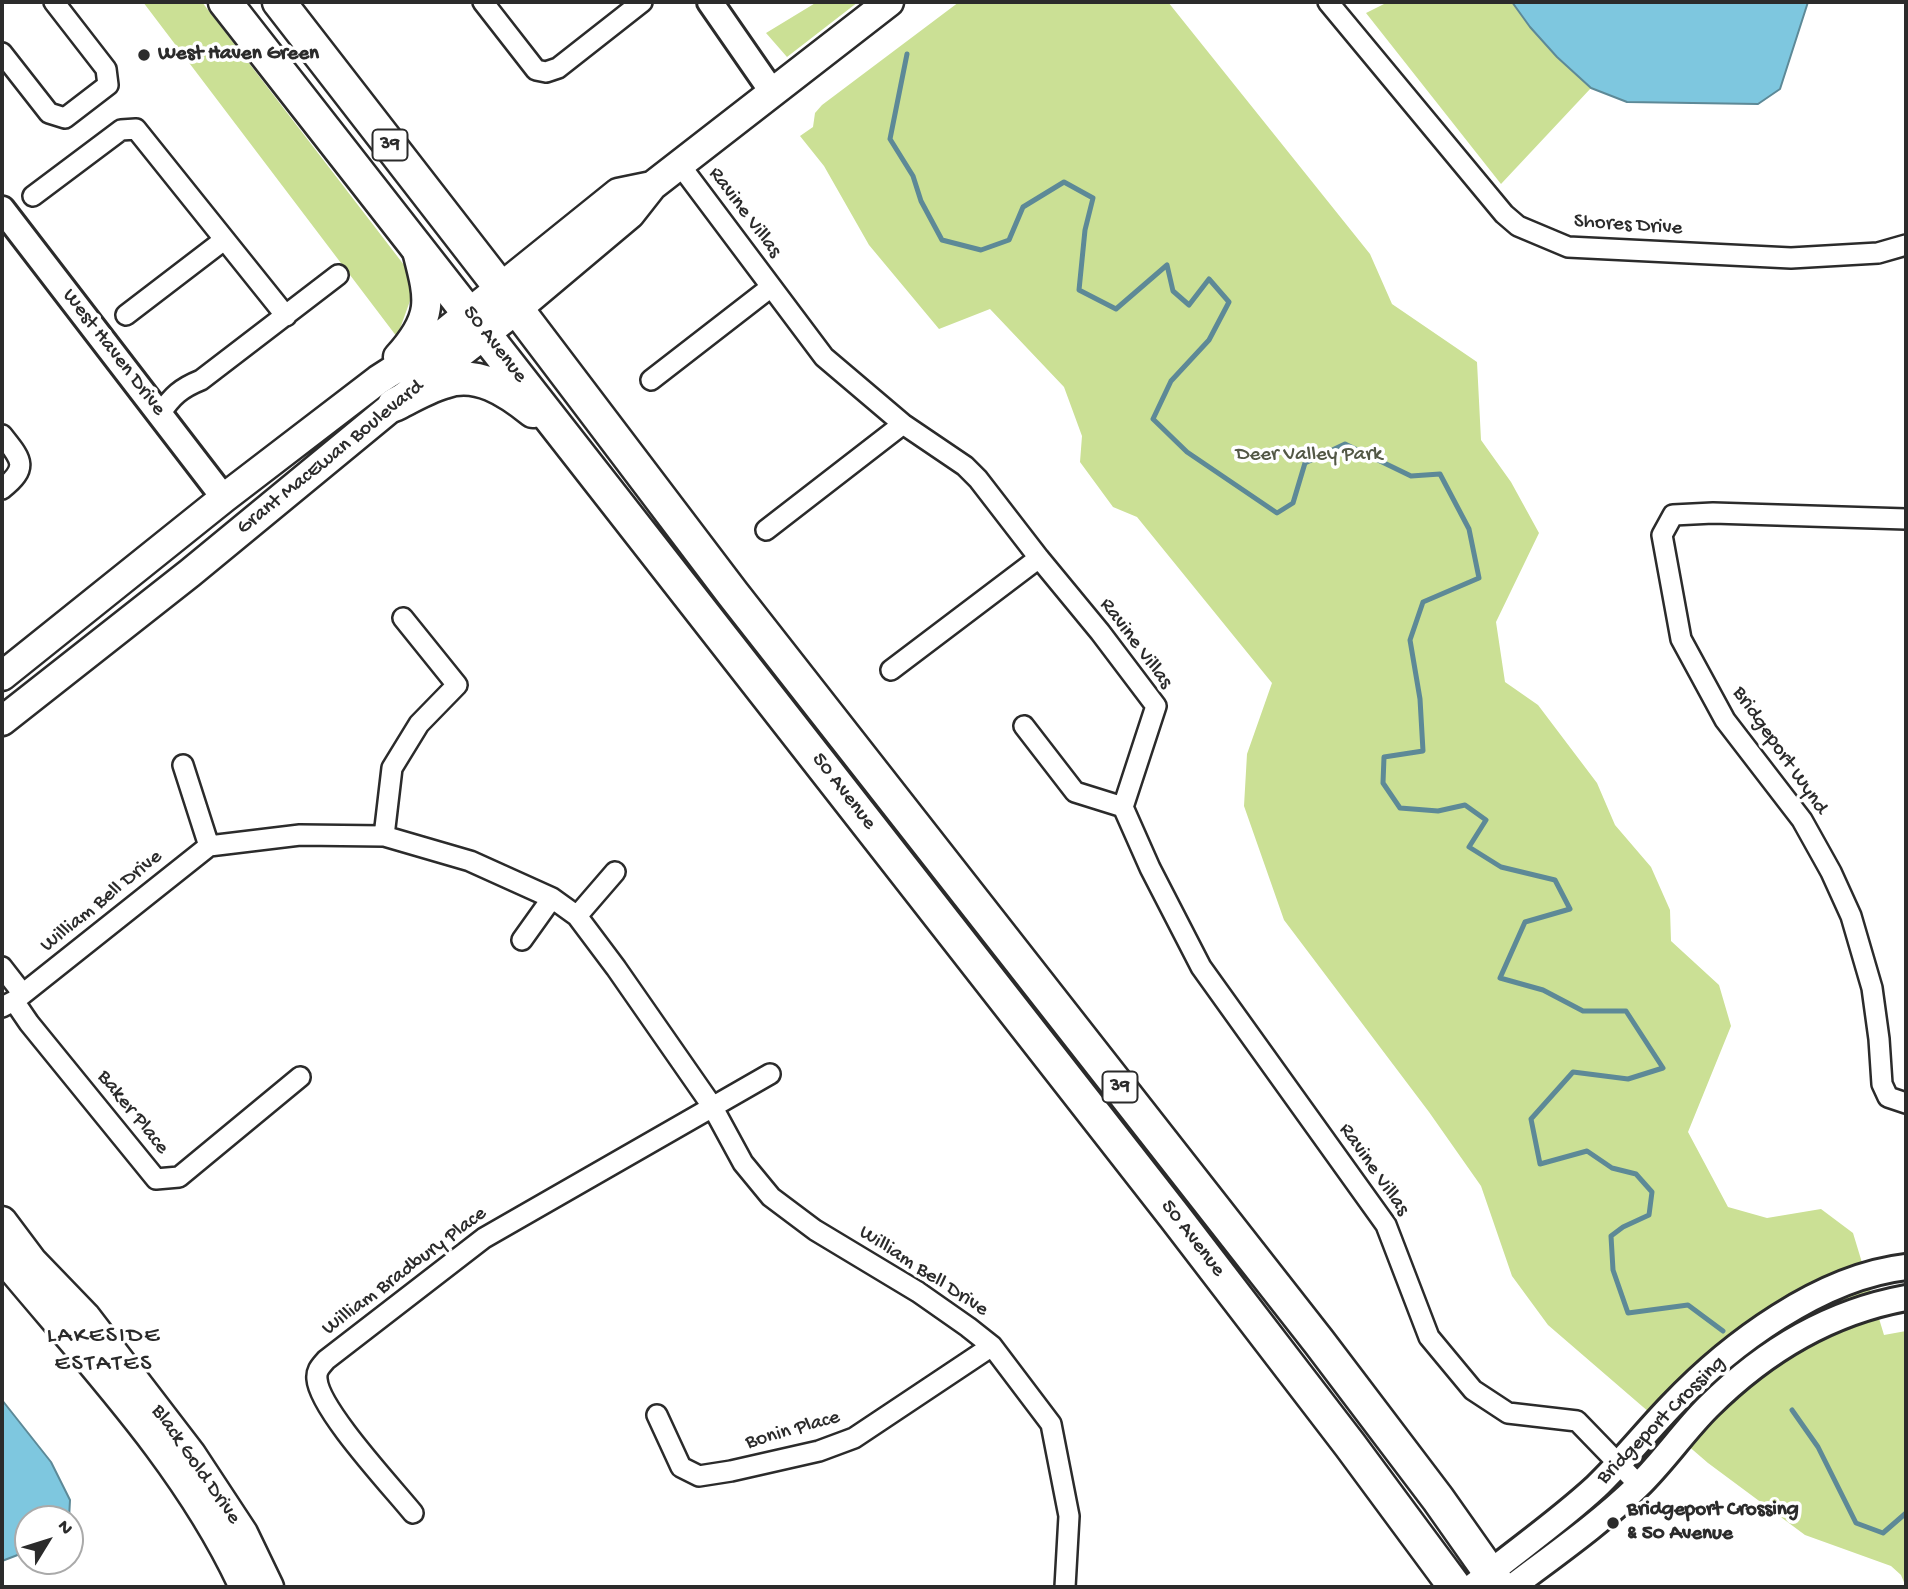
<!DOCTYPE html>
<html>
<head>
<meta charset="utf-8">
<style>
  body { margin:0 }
  #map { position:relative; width:1908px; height:1589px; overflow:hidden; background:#fff; font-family:"Gochi Hand",sans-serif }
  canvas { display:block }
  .frame { position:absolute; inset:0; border:4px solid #2b2b2b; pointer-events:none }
  .north { position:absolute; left:14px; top:1505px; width:70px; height:70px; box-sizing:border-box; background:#fff; border:2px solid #aaa; border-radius:50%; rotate:52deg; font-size:19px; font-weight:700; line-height:28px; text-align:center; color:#2b2b2b }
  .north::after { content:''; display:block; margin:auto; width:24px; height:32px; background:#2b2b2b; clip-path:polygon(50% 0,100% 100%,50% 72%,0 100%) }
</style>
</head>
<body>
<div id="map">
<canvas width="1908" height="1589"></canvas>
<div class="frame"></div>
<div class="north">N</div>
</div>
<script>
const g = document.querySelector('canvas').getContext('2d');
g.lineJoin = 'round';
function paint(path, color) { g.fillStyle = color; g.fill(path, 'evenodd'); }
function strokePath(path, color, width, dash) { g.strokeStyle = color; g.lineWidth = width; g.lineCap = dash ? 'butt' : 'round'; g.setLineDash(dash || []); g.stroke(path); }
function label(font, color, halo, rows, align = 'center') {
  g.font = font + ' "Gochi Hand",sans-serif'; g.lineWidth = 7; g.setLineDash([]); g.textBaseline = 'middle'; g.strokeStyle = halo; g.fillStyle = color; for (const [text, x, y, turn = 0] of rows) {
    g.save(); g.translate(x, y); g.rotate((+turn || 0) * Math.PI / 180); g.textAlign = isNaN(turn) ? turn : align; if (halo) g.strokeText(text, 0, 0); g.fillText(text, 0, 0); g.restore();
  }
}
const green = new Path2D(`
  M143,2H202L414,278L411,298L397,337Z
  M817,2H858L787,57L766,33Z
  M959,2H1168L1370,254L1392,304L1477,362L1481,440L1511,482L1539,533L1496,622L1505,682L1538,705L1597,783L1615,825L1651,867L1670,910L1671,941L1719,985L1731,1026L1688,1132L1728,1207L1767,1218L1821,1209L1853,1233L1884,1335L1906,1331V1587L1901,1575L1891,1566L1805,1535L1708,1463L1548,1325L1512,1276L1481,1186L1429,1112L1284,920L1244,806L1247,754L1272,683L1137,517L1113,507L1080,462L1082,436L1064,387L990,309L939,329L869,245L824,166L800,136L813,127L815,113L822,105Z
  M1388,2H1512C1535,34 1561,61 1591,88L1501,184L1366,13Z`);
const water = new Path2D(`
  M1512,2H1808L1780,89L1758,104L1627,102L1591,88L1557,57L1530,27Z
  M2,1400L51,1462L70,1500L69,1519H28V1551L2,1561Z`);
const stream = new Path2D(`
  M907,54L890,139L913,176L921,201L942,240L981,250L1009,240L1023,207L1064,182L1093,198L1085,230L1079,290L1116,309L1167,265L1173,291L1189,305L1209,279L1229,302L1209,340L1171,381L1153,419L1187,452L1277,513L1293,503L1305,463L1345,444L1411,476L1440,474L1469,529L1479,578L1423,602L1410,640L1420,699L1423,751L1384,757L1383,783L1400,808L1438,811L1465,805L1486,820L1469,847L1501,867L1555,880L1570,909L1525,922L1500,978L1543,990L1583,1011H1626L1663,1068L1628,1079L1573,1072L1531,1119L1540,1164L1587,1151L1612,1168L1636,1174L1652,1192L1649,1215L1623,1227L1611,1236L1613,1270L1628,1313L1688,1305L1723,1331
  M1792,1410L1818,1447L1856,1523L1883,1533L1906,1513`);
const minor = new Path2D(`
  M483,2L536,70L546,72L558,68L642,2
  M1328,2L1504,214L1518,226L1568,247L1791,258L1878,253L1906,245
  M2,53L49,113L65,118L108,85L106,69L54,2
  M680,165L824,357L903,424L965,466L978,479L1039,558L1100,632L1156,706L1123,807L1150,868L1201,967L1386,1225L1429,1337L1473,1390L1508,1413L1577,1421L1639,1485
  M33,196L121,130L136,129L286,316
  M126,315L224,240
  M651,380L771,287
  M160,414C172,396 181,388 201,380L338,275
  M2,435C21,459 30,467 2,489
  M1906,519L1713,513L1673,515L1662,535L1681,639L1725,720L1802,820L1831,872L1851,916L1872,988L1879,1039L1882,1084L1888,1097L1906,1103
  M766,530L903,424
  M891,670L1039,558
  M1024,726L1075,792L1123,807
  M183,765L209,846
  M384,836L392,768L419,724L457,685L403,618
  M577,916L615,872
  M522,940L552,898
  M2,967L23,994
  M14,1001L29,1023L156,1179L179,1177L300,1077
  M2,1007L14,1001L209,846L300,835L384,836L470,861L552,898L577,916L616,968L712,1106L743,1163L771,1197L815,1230L918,1292L968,1327L992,1346L1051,1424L1069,1516L1065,1587
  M657,1415L681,1467L699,1476L731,1471L819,1451L854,1438L992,1346
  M413,1513C391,1486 319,1409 317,1379C316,1370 321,1366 326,1360L484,1238L770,1074`);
const tertiary = new Path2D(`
  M710,2L773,93
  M2,209L224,498
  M1472,1587C1513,1553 1557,1523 1596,1487C1623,1461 1646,1432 1672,1405C1730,1344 1820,1277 1906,1267
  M1512,1587C1554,1555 1599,1524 1637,1487C1663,1462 1683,1432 1708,1407C1763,1352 1830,1312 1906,1298`);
const secondary = new Path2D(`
  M398,357C436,315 429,298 416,247
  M2,676L224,498L378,380L417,355L618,193L652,186
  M2,721L190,573L394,405L517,309L630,214L652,186L889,2
  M2,1221L32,1261L86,1317L191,1454L243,1533L269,1587
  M2,1257C88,1361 187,1463 244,1587`);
const primary = new Path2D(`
  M225,2L1175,1217L1350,1445L1455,1587
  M279,2L517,309L733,594L1319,1342L1438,1499L1500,1587
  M394,405C410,397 427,387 444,382C477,370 508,391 533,411`);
const markers = [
  [144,55,7,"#2b2b2b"],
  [1613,1523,7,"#2b2b2b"]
];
const shields = [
  [390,145,35],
  [1120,1087,35]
];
const shieldNames = [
  ["39",390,145],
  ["39",1120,1087]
];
const poiNames = [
  ["West Haven Green",158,55],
  ["Bridgeport Crossing",1627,1511],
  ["& 50 Avenue",1627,1535]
];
const streetNames = [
  ["Ravine Villas",744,213,53],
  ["Shores Drive",1628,226,4],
  ["50 Avenue",494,345,52],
  ["West Haven Drive",113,353,52],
  ["Grant MacEwan Boulevard",331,458,-39],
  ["Ravine Villas",1135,644,53],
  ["Bridgeport Wynd",1779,751,55],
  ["50 Avenue",843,792,52],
  ["William Bell Drive",102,902,-39],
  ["Baker Place",132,1113,51],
  ["Ravine Villas",1373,1170,55],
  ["50 Avenue",1192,1239,52],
  ["William Bradbury Place",405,1272,-37],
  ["William Bell Drive",923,1272,33],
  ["Bridgeport Crossing",1662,1421,-45],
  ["Bonin Place",793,1431,-16],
  ["Black Gold Drive",195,1465,55]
];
const parkNames = [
  ["Deer Valley Park",1309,456]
];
const quarterNames = [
  ["LAKESIDE",104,1337],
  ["ESTATES",104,1365]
];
paint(green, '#cbe095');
paint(water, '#7ec7df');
strokePath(water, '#5d8997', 2);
strokePath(stream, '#5d8997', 5);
strokePath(minor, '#2b2b2b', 24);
strokePath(tertiary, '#2b2b2b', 30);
strokePath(secondary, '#2b2b2b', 33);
strokePath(primary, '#2b2b2b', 37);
strokePath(minor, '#fff', 19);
strokePath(tertiary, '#fff', 24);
strokePath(secondary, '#fff', 28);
strokePath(primary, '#fff', 32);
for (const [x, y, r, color] of markers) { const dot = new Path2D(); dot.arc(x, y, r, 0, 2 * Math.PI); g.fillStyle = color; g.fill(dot); strokePath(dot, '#fff', 2.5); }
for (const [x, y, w] of shields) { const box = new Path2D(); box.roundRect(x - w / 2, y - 15.5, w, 31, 5); g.fillStyle = '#fff'; g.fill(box); strokePath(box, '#2b2b2b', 2); }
label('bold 19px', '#2b2b2b', null, shieldNames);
label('bold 21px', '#2b2b2b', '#fff', poiNames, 'left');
label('21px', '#2b2b2b', '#fff', streetNames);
label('21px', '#535846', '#fff', parkNames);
g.letterSpacing = '2px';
label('24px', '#2b2b2b', '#fff', quarterNames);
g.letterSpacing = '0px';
</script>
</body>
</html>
